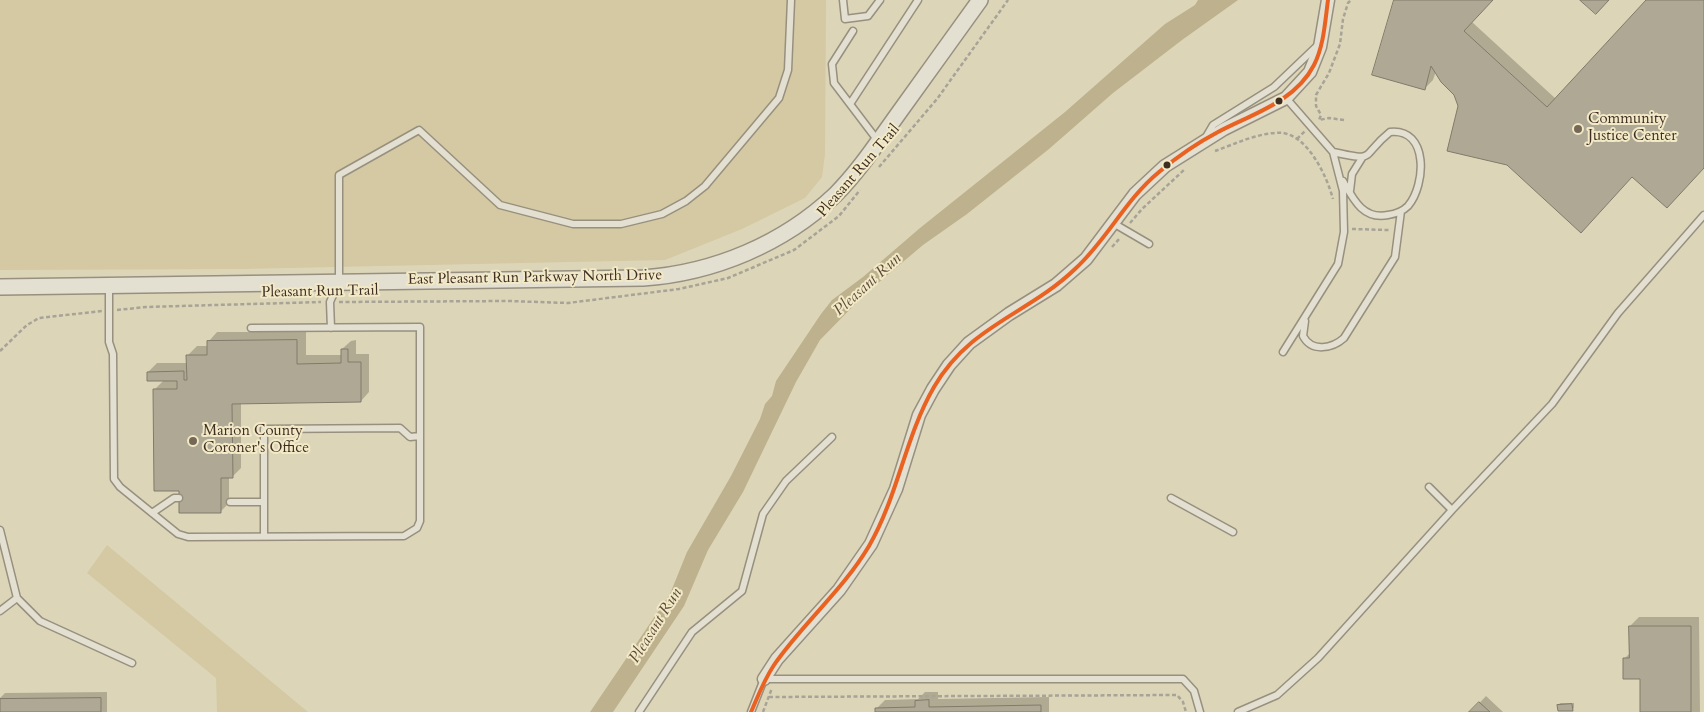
<!DOCTYPE html>
<html>
<head>
<meta charset="utf-8">
<style>
  body { margin:0 }
  canvas { display:block; background:#dcd5b8 }
</style>
</head>
<body>
<canvas width="1704" height="712"></canvas>
<script>
const g = document.querySelector('canvas').getContext('2d');
g.lineJoin = 'round';
function paint(path, color) { g.fillStyle = color; g.fill(path, 'evenodd'); }
function strokePath(path, color, width, dash) { g.strokeStyle = color; g.lineWidth = width; g.lineCap = dash ? 'butt' : 'round'; g.setLineDash(dash || []); g.stroke(path); }
function label(font, color, halo, rows, align = 'center') {
  g.font = font + ' Cardo,serif'; g.lineWidth = 4; g.setLineDash([]); g.textBaseline = 'middle'; g.strokeStyle = halo; g.fillStyle = color; for (const [text, x, y, turn = 0] of rows) {
    g.save(); g.translate(x, y); g.rotate((+turn || 0) * Math.PI / 180); g.textAlign = isNaN(turn) ? turn : align; if (halo) g.strokeText(text, 0, 0); g.fillText(text, 0, 0); g.restore();
  }
}
const green = new Path2D(`
  M0,0H826L825,154L822,177L805,198L742,229L665,260L241,269L0,270Z
  M107,545L308,712H217L216,678L87,573Z`);
const water = new Path2D(`
  M1198,0H1238L1182,40L1113,93L1049,149L967,214L923,245L865,294L820,340L796,382L743,492L708,550L684,606L613,712H590L670,594L687,552L731,476L760,419L765,404L772,396L776,381L821,314L832,300L863,277L920,228L1065,112L1165,24L1195,5Z`);
const shadow = new Path2D(`
  M1396,0H1492L1472,22L1556,99L1648,0H1704V167L1632,175L1459,106L1455,94L1436,71L1433,80L1424,89Z
  M217,332H306V355H342V349L351,341L356,340V354H369V392L361,401L241,402V468L232,477H229V503L220,512L180,489L154,390L164,380L148,372L157,363H188V355L197,346H209V341Z
  M1639,617H1699L1700,712H1642V678L1624,659L1630,653V626Z
  M107,692V712H0V698L5,693Z
  M925,692H938V699L1049,697V712H876V709L885,700L918,699Z
  M1486,696L1503,712H1471Z
  M1560,703H1574V708L1572,710L1559,705Z`);
const building = new Path2D(`
  M1394,0H1493L1464,31L1547,107L1646,0H1704V168L1667,208L1632,177L1581,233L1507,165L1447,151L1458,106L1454,95L1441,82L1431,66L1425,90L1372,75Z
  M1580,0H1609L1596,14Z
  M297,340V364L341,363V349H348V362H361V402L232,404L233,478H221V513H179V491H154L153,389H177V381H147V372L184,371V380H187L186,355H207V341Z
  M1629,626H1691V712H1640V679H1623V658H1629Z
  M101,698V712H0V699Z
  M929,700V707L1041,705V712H875V708L915,707V701Z
  M1479,702L1490,712H1469Z
  M1572,704L1573,711H1558L1557,705Z`);
const path = new Path2D(`
  M1344,120L1329,118L1319,120L1321,115L1316,106V95L1329,73L1340,44L1343,19L1348,3L1351,0
  M1297,139L1305,131
  M1215,151C1235,144 1262,131 1283,133C1309,137 1327,177 1333,199
  M879,167L937,99L1008,0
  M1130,223L1142,209L1185,169
  M1352,229L1389,230
  M1112,247L1120,238
  M339,302L509,301L568,303L679,289L728,278L794,250L839,216L860,190
  M117,310L146,307L321,302
  M0,351L27,325L39,318L102,311
  M769,697L1177,695L1183,702L1186,712
  M763,712L772,688`);
const service = new Path2D(`
  M843,0L845,19L868,16L880,0
  M853,31L832,64L834,83L878,141
  M850,104L918,0
  M1206,137L1213,125L1274,87L1317,46
  M1333,152C1378,162 1359,157 1390,132C1429,128 1426,185 1408,206C1403,211 1395,214 1388,215C1363,220 1353,199 1343,181
  M1350,191L1352,174L1362,158
  M1113,223L1149,244
  M109,285V342L113,354L114,479L120,487L178,534L188,537L404,536L417,528L420,521V327L251,328
  M1305,321L1303,336C1312,353 1333,348 1344,338L1395,257L1401,211
  M331,328L330,302L339,282V175L419,130L500,205L573,224H621L662,214L686,201L705,186L779,98L788,70L791,0
  M1283,352L1338,264L1344,232L1343,191L1333,152L1286,98
  M1171,498L1233,532
  M230,502H264
  M1452,510L1552,404L1618,313L1704,215
  M152,513L174,498H179
  M0,530L17,598L0,611
  M264,536V429L400,428L410,437L420,436
  M17,598L40,621L132,663
  M639,712L692,632L742,591L763,514L786,481L832,437
  M751,712L764,679H1183L1194,691L1200,712
  M1238,712L1277,695L1318,658L1452,510L1429,487`);
const minor = new Path2D(`
  M764,679L777,659L839,590L871,544L896,489L919,415L933,389L949,365L969,343L1009,314L1056,285L1086,259L1135,194L1165,166L1224,129L1286,98L1310,72L1320,47L1328,0`);
const tertiary = new Path2D(`
  M0,287L643,278C714,273 783,244 835,195C859,171 878,142 898,114C925,76 953,38 980,0`);
const bus1 = new Path2D(`
  M751,712C758,696 764,680 774,665C803,623 843,590 869,546C898,496 905,437 934,387C970,325 1027,315 1075,269C1107,240 1125,200 1159,172C1177,157 1197,143 1218,132C1252,114 1295,102 1314,65C1324,45 1325,22 1328,0`);
const markers = [
  [1279,101,4.5,"#3f2d22"],
  [1578,129,5,"#766856"],
  [1167,165,4.5,"#3f2d22"],
  [193,441,5,"#766856"]
];
const poiNames = [
  ["Community",1588,120],
  ["Justice Center",1588,137],
  ["Marion County",203,432],
  ["Coroner's Office",203,449]
];
const streetNames = [
  ["Pleasant Run Trail",859,171,-49],
  ["East Pleasant Run Parkway North Drive",535,278,-1],
  ["Pleasant Run Trail",320,292,-1]
];
const waterNames = [
  ["Pleasant Run",868,285,-42],
  ["Pleasant Run",656,626,-58]
];
paint(green, '#d4c9a3');
paint(water, '#beb18d');
paint(shadow, '#0003');
paint(building, '#aea895');
strokePath(building, '#817a6a', 1);
strokePath(service, '#97907f', 9);
strokePath(minor, '#97907f', 15);
strokePath(tertiary, '#97907f', 18);
strokePath(path, '#a7a397', 2.5, [4, 2.5]);
strokePath(service, '#e3dfd1', 6);
strokePath(minor, '#e3dfd1', 12);
strokePath(tertiary, '#e3dfd1', 15);
strokePath(bus1, '#e96222', 4);
for (const [x, y, r, color] of markers) { const dot = new Path2D(); dot.arc(x, y, r, 0, 2 * Math.PI); g.fillStyle = color; g.fill(dot); strokePath(dot, '#f2e9c7', 2); }
label('15px', '#3f2d22', '#f2e9c7', poiNames, 'left');
label('15px', '#3f2d22', '#f2e9c7', streetNames);
label('italic 16px', '#5c4a38', '#f2e9c7', waterNames);
</script>
</body>
</html>
